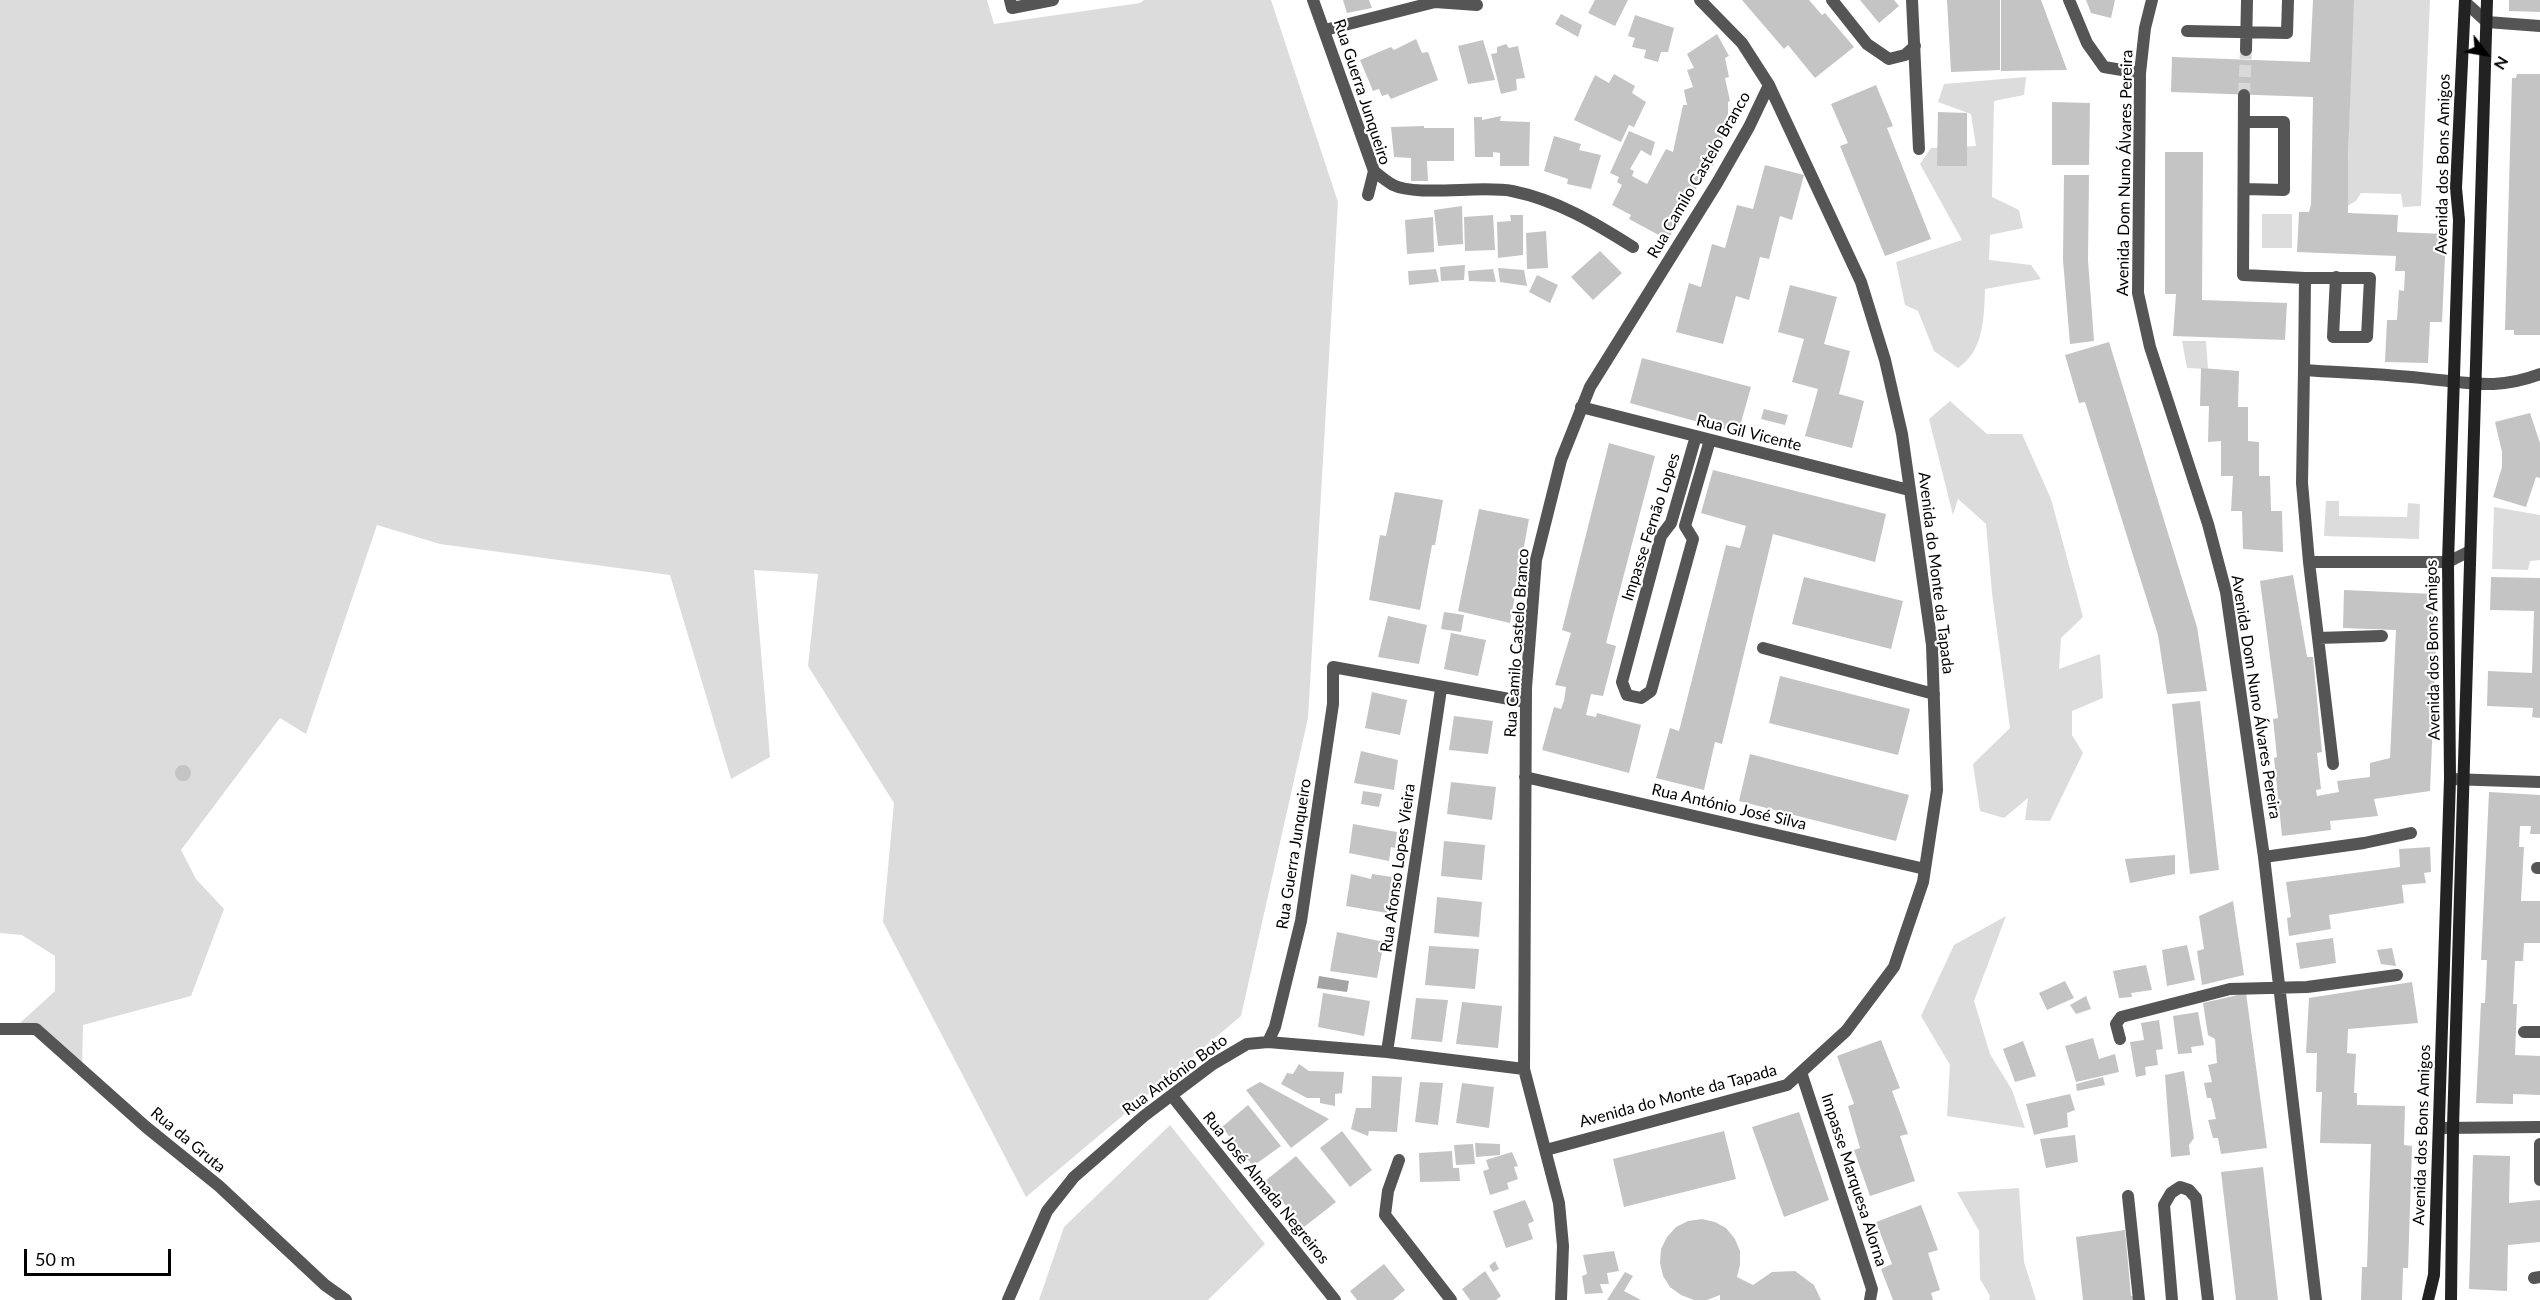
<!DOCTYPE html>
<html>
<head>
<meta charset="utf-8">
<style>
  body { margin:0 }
  #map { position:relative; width:2540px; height:1300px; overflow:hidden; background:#fff; font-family:Lato,sans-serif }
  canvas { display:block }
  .north { position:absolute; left:2456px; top:24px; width:60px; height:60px; -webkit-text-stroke:4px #fff; paint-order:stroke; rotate:121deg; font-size:16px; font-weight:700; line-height:24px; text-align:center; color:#000 }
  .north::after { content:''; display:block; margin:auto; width:21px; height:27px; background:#000; clip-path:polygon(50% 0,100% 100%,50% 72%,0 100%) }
  .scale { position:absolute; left:24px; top:1249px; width:147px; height:27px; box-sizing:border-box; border:3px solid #000; border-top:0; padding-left:8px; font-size:18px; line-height:21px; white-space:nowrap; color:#000; -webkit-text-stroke:4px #fff; paint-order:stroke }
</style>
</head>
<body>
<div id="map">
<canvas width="2540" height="1300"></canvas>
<div class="north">N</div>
<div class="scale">50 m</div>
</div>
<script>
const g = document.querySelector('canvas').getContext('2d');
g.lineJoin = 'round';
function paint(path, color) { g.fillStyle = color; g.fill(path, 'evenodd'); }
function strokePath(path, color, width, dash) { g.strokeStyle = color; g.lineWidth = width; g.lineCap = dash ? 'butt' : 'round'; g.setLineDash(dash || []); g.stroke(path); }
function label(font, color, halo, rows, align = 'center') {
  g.font = font + ' Lato,sans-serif'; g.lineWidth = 4.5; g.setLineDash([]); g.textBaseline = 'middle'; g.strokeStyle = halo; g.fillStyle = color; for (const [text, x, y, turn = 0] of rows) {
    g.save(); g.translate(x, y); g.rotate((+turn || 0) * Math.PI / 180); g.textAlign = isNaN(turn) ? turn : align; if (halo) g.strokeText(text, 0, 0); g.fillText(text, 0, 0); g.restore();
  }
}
const green = new Path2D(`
  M0,0H987L994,24L1140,3L1144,0H1271L1338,202L1308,718L1241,1016L1026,1197L883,922L894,803L808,666L818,574L754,570L770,757L731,779L670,575L440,544L377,525L306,734L280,718L181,850L196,879L224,909L191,996L83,1025L82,1069L20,1023L55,991V956L22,935L0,933Z
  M2352,0H2430L2421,206L2403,207L2401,194L2361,193L2356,201L2347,206Z
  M2026,77L2024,95L1994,101L1992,197L2019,210L2023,228L1990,235L1989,260L2031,265L2041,279L1985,289C1984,317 1984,351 1958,368L1934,351L1918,311L1905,305L1896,262L1962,240L1920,164L1931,148L1976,146L1971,114L1938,102L1944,84Z
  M2262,214H2292V248H2262Z
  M2182,341H2206L2208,369L2187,368Z
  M1950,401L1987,434H2022L2051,499L2083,617L2061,638L2059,669L2100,654L2103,698L2072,711V735L2083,753L2050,821L2025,820L2028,798L2004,818L1980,811L1973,764L2010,728L1992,593L1986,524L1958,499L1953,515L1929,419Z
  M2326,501H2339V516L2407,517L2408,503L2420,504L2419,539L2324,536Z
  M2494,507L2540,515V560L2530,561L2528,570L2492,569Z
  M2006,916L1974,1001L1990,1054L2012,1090L2025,1128L1947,1116L1950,1065L1921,1016L1954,945Z
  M1170,1125L1265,1244L1208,1300H1039L1064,1227Z
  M2019,1188L2024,1262L2036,1300H1989L1990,1296L1980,1279L1979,1231L1957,1192Z`);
const water = new Path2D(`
  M1319,976L1349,981L1347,992L1317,988Z`);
const building = new Path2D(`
  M1343,0H1369L1372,8L1347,13Z
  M1595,0H1628L1615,26L1588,13Z
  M1742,0H1809L1822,15L1825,13L1854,47L1815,78L1788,45L1784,49Z
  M1860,0H1894L1899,6L1879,23Z
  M1947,0H2000V70L1951,72Z
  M2001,0H2041L2067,70L2001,71Z
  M2086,0H2115L2111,18L2091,13Z
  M2313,0H2354L2348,157V213L2398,215L2397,232L2446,234L2442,322H2430L2428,363L2385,362L2387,320H2397L2399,290L2404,291L2405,271H2395L2396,256L2297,252L2299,212H2309L2311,204L2313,97L2171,92L2172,57L2310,62Z
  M2509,0H2540V12L2509,11Z
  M1561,14L1582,25L1578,37L1555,24Z
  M1635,15L1674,28L1668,52H1661L1658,62L1644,58L1646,50L1632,47L1635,38L1628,36Z
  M1717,34L1729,56L1725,58L1729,77L1725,78L1730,101L1728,102V124H1724L1722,146H1719L1713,166L1709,165L1668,240L1629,219L1631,215L1612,205L1622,185L1617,182L1619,177L1610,173L1629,131L1655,142L1651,156L1641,150L1630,169L1634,171L1632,176L1647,184L1666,149L1673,152L1683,105H1687L1684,90L1693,87L1687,70L1694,68L1687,54Z
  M1416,39L1422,53L1428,52L1438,80L1391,99L1388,94L1382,96L1379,89L1373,91L1360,60L1391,47L1394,50Z
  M1483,40L1495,80L1468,84L1458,46Z
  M1506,44L1509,48L1518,46L1525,78L1516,79L1517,90L1501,94L1491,54L1497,53V47Z
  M1614,74L1635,86L1632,93L1646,102L1634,127L1629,125L1621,142L1574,120L1595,75L1609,83Z
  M2517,74H2540V335H2514V330H2505L2512,78H2516Z
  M1876,85L1893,126L1887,128L1931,239L1885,256L1840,146L1848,143L1831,104Z
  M2052,102L2090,103L2089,165H2052Z
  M1938,112L1967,113V166H1937Z
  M1501,116L1500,121L1530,122L1529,166H1500V153L1493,152V157H1475L1474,117H1482V120Z
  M1424,126V128H1454V161H1427L1428,181H1411V158L1394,157L1391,127Z
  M1554,136L1581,144L1579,150L1601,155L1591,189L1567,184L1568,179L1544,171Z
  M2165,152H2203L2202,300L2287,303L2285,340L2173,336L2176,294H2165Z
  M1765,165L1804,175L1792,220L1780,216L1769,259L1760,257L1749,300L1736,296L1723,344L1676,332L1689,283L1701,287L1712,244L1725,248L1737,205L1753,209Z
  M2064,175H2089L2088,260L2094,341L2070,344L2063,260Z
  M1462,206L1463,244L1438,246L1434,210Z
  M1493,215L1495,250L1465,251L1464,217Z
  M1510,215H1523V255L1498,258L1497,222L1511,221Z
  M1433,217L1434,252L1407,254L1405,220Z
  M1546,231L1548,268L1527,269L1526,233Z
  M1600,251L1622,273L1593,300L1571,277Z
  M1465,265L1464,280L1441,281L1440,267Z
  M1498,268L1524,270L1527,286L1500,282Z
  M1436,269L1439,282L1409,285L1408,271Z
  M1493,269L1496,282L1469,281L1468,271Z
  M1537,275L1558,285L1550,303L1529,292Z
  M1790,285L1837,297L1824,344L1850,351L1839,394L1864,401L1852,448L1805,436L1818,389L1792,382L1804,339L1778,332Z
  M2109,342L2197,627L2207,691L2167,694L2158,635L2085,402L2079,403L2065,355Z
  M1642,358L1751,387L1738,433L1630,403Z
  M2201,368L2239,371L2238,407H2248V441L2259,442V476H2270L2271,511H2282L2283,552L2243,549L2242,511H2231L2233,476H2221V441L2208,442L2209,406H2200Z
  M1764,409L1788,415L1785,425L1761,419Z
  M2530,413L2540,443V478L2536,477L2526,507L2493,497L2502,467V452L2495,422Z
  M1609,443L1655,456L1606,643L1616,646L1603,696L1591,694L1586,715L1596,717L1597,713L1641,725L1629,773L1542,750L1554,707L1561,709L1564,701L1566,687L1555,685L1571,633L1562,630Z
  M1713,470L1886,514L1875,562L1773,534L1722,744L1715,742L1704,790L1656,778L1670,728L1679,731L1726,545L1740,548L1746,526L1701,513Z
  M1395,492L1443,500L1435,545H1432L1420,610L1369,600L1380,535L1386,536Z
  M1479,509L1529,519L1510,623L1458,611Z
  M2293,575L2307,657H2313L2322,752L2317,753L2321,789L2316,790L2317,796L2339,792L2337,781L2370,777V763L2390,758L2396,630L2343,628L2344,590L2434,594L2432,645H2436L2430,791L2374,799L2378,816L2330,821L2331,830L2282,836L2274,758L2277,757L2273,719L2278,718L2260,581Z
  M1804,577L1903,601L1891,649L1792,624Z
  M2491,577L2540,578V718L2532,717L2533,708L2487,706L2488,671L2532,673L2534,611L2490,610Z
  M1444,612L1464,615L1461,632L1441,629Z
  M1388,616L1427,625L1419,664L1378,657Z
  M1451,633L1486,640L1478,676L1444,669Z
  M1780,676L1910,709L1898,755L1769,723Z
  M1372,692L1407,700L1400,735L1365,728Z
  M2200,701L2219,870L2190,874L2172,704Z
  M1454,716L1493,721L1488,754L1449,750Z
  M1361,751L1398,760L1394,790L1354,783Z
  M1750,754L1909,795L1896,841L1739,801Z
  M175 773a8 8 0 1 1 16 0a8 8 0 1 1-16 0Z
  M1451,782L1496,787L1492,820L1447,814Z
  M1363,791L1382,794L1379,807L1361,804Z
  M2489,792L2540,795V834H2530L2531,826H2520L2519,847H2524L2521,901H2540V943H2524L2523,961H2515L2513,1004H2517L2515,1055L2540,1056V1095L2513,1094V1104L2476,1103L2481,1003H2485L2487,960H2481Z
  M1353,824L1397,832L1395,848L1391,847L1389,861L1349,853Z
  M1444,841L1485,845L1482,880L1441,876Z
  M2430,847L2431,872L2424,873L2426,883L2402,885L2404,903L2329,915L2331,929L2289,936L2287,918L2291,917L2286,882L2400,867L2399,849Z
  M2175,855V874L2130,883L2125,859Z
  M1351,874L1371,879L1372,874L1392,877L1387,913L1346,906Z
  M1437,897L1482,902L1479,937L1434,933Z
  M2233,901L2244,975L2202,985L2197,951L2204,949L2199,916Z
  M1337,932L1384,942L1377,978L1330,971Z
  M2333,938L2336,963L2300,969L2296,943Z
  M2187,945L2195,980L2167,986L2162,950Z
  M1429,946L1479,949L1475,989L1425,985Z
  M2392,948L2396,966L2381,964L2377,950Z
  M2146,965L2152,990L2131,993L2132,997L2119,998L2113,971Z
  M2065,981L2074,998L2047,1010L2039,993Z
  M2412,982L2418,1023L2348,1029L2347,1053L2356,1054L2354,1093H2357V1105L2405,1106L2404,1145L2412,1146L2408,1268H2403L2402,1300H2361L2362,1267H2367L2371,1144L2320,1143L2322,1092H2316L2317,1053H2306L2309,998Z
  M1323,993L1370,1001L1364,1036L1318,1027Z
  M2246,993L2267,1148L2221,1154L2218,1138H2213L2208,1120L2216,1119L2211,1098H2207L2204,1083L2212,1082L2208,1065L2217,1063L2215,1039L2208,1035L2203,1003Z
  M2086,996L2091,1009L2076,1014L2070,1005Z
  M1416,998L1448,1000L1442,1042L1411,1039Z
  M1462,1002L1502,1006L1498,1048L1456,1044Z
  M2198,1012L2204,1045L2191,1047L2192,1053L2178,1054L2173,1016Z
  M2159,1020L2163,1049L2156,1050L2158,1065L2145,1067L2146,1075L2136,1077L2130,1042L2144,1040L2141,1023Z
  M2093,1038L2099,1059L2115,1054L2119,1072L2076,1082L2065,1046Z
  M1881,1040L1900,1088L1892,1091L1908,1134L1900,1136L1915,1181L1870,1196L1854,1150L1860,1148L1848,1106L1854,1104L1837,1056Z
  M2023,1041L2036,1076L2015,1082L2003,1049Z
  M1299,1064L1309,1071L1344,1072L1342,1093L1335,1094V1106L1320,1103V1098H1307L1281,1084L1287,1073L1293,1074Z
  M2184,1071L2194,1138L2189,1145L2190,1155L2171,1157L2165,1075Z
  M1372,1076L1402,1077L1397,1132L1369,1131L1368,1136L1351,1129L1356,1108H1371Z
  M2103,1077L2105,1085L2077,1091L2076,1084Z
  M1260,1082L1329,1119L1291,1148L1246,1090Z
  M1420,1082L1443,1083L1438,1125L1415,1122Z
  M1462,1083L1494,1087L1489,1128L1456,1123Z
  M2070,1094L2075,1110L2067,1113L2068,1127L2034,1135L2026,1104Z
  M1248,1105L1281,1146L1253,1166L1222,1127Z
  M1799,1112L1829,1200L1784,1217L1752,1127Z
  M1342,1131L1372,1170L1350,1187L1320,1148Z
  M1724,1131L1736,1179L1624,1207L1613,1159Z
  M2075,1135L2078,1162L2046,1168L2040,1139Z
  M1475,1143L1500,1144V1155L1476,1157Z
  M1473,1144L1475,1164L1456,1165L1454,1145Z
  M1452,1151L1453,1168H1459L1460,1181L1420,1182L1419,1153Z
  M1512,1152L1518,1166L1514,1167L1518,1179L1507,1183L1509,1189L1490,1195L1483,1171L1489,1169L1486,1160Z
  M2473,1155L2510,1156L2509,1203L2540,1200V1242L2508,1245L2507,1291L2469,1289Z
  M1296,1156L1336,1202L1304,1227L1265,1181Z
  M2263,1167L2278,1300H2236L2221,1172Z
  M1525,1200L1534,1221L1528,1224L1533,1239L1506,1248L1493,1211Z
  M1921,1205L1938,1250L1928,1253L1940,1290L1931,1293L1933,1300H1893L1881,1269L1892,1264L1876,1222Z
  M1702,1219L1715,1222L1726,1228L1735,1239L1740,1251V1265L1737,1277L1753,1285L1772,1272L1795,1271L1814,1285L1821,1300H1720V1295L1707,1300H1694L1681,1295L1670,1287L1663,1276L1660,1263L1661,1249L1667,1237L1676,1227L1688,1221Z
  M2125,1230L2131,1296H2134V1300H2083L2076,1237Z
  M1614,1251L1619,1271L1607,1273L1609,1284H1600L1603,1293L1585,1294L1582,1276L1587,1274L1583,1255Z
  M1495,1261L1499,1269L1493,1272L1489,1266Z
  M1384,1264L1405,1290L1393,1300H1357L1350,1291Z
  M1485,1271L1501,1296L1496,1300H1470L1462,1289Z
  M1625,1272L1633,1276L1624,1291L1641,1300H1607Z`);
const streetTunnel = new Path2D(`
  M2244,95L2246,50`);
const street = new Path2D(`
  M1010,0L1012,8L1053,0
  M1313,0L1374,171L1368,195
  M1832,0L1867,44L1889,59L1905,55L1915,46
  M1912,0L1919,149
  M2069,0L2087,43L2104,67L2140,73
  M2152,0L2145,28L2140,73L2138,293L2150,347L2208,524L2226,592L2264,857L2316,1300
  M2465,2L2487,22L2540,26
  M1325,30L1435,2L1477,5
  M2187,31L2287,33L2288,0
  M2246,50L2247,0
  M2244,95L2243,275L2305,278L2304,370
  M1374,171C1380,176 1386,181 1393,185C1417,197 1482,185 1512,191C1557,200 1595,223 1633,247
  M2245,189L2284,190V122H2246
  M2305,278H2370L2367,337H2333L2336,277
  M1581,407L1909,490
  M1696,436L1671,523L1661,536L1622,682L1627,695L1641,698L1651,691L1693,539L1685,526L1710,440
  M2470,551L2448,562H2309L2302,483L2304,370C2346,373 2388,374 2430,379C2473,383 2497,390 2540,374
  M2309,562L2333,764
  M2318,638L2382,636
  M1763,648L1934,694
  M1525,777L1925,869
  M2450,779L2540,782
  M2264,857L2364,843L2411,833
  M2537,868H2540
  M0,1029H36L146,1127L219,1186L325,1285L346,1300
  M2524,1032H2540
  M2120,1039L2116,1024L2121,1017L2230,989L2307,987L2397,975
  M1268,1042L1275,1027L1301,921L1333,704V667L1526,702
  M1387,1052L1441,689
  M1801,1072L1872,1289L1870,1300
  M1172,1096L1335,1300
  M2442,1128L2540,1127
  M2540,1144V1180
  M1546,1150L1787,1085L1846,1031L1894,967L1923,882L1937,790L1932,645L1902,434L1885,360L1861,282L1769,85L1742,43L1700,0
  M1399,1160L1388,1191L1385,1215L1451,1300
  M2128,1196L2139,1300
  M2534,1278L2540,1277
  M1008,1300L1047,1211L1074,1177L1144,1116L1213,1064L1247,1044L1268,1042L1387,1052L1524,1069
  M1561,1300L1563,1246L1559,1203L1524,1069L1526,688L1536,560L1561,460L1590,387L1717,183L1749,127L1769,85
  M2172,1300L2164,1205L2171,1193L2180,1187L2189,1190L2196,1198L2208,1300`);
const secondary = new Path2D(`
  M2428,1300L2434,1275L2450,779L2448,562L2459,220L2456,188L2465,0
  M2451,1300L2453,1127L2487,0`);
const streetNames = [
  ["Rua Guerra Junqueiro",1362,92,72],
  ["Avenida dos Bons Amigos",2443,164,-89],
  ["Avenida Dom Nuno Álvares Pereira",2125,173,-89],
  ["Rua Camilo Castelo Branco",1699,175,-60],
  ["Rua Gil Vicente",1749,433,14],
  ["Impasse Fernão Lopes",1651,527,-72],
  ["Avenida do Monte da Tapada",1936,573,83],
  ["Rua Camilo Castelo Branco",1517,643,-86],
  ["Avenida dos Bons Amigos",2433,650,-91],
  ["Avenida Dom Nuno Álvares Pereira",2256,697,81],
  ["Rua António José Silva",1729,807,13],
  ["Rua Guerra Junqueiro",1294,854,-81],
  ["Rua Afonso Lopes Vieira",1398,868,-82],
  ["Rua António Boto",1175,1075,-36],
  ["Avenida do Monte da Tapada",1678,1096,-15],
  ["Avenida dos Bons Amigos",2422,1135,-88],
  ["Rua da Gruta",188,1140,40],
  ["Impasse Marquesa Alorna",1854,1180,72],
  ["Rua José Almada Negreiros",1266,1188,51]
];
paint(green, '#dcdcdc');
paint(water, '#a3a3a3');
paint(building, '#c4c4c4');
strokePath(streetTunnel, '#d9d9d9', 12, [12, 6]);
strokePath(street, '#555', 12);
strokePath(secondary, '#222', 12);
label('16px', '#000', '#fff', streetNames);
</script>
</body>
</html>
